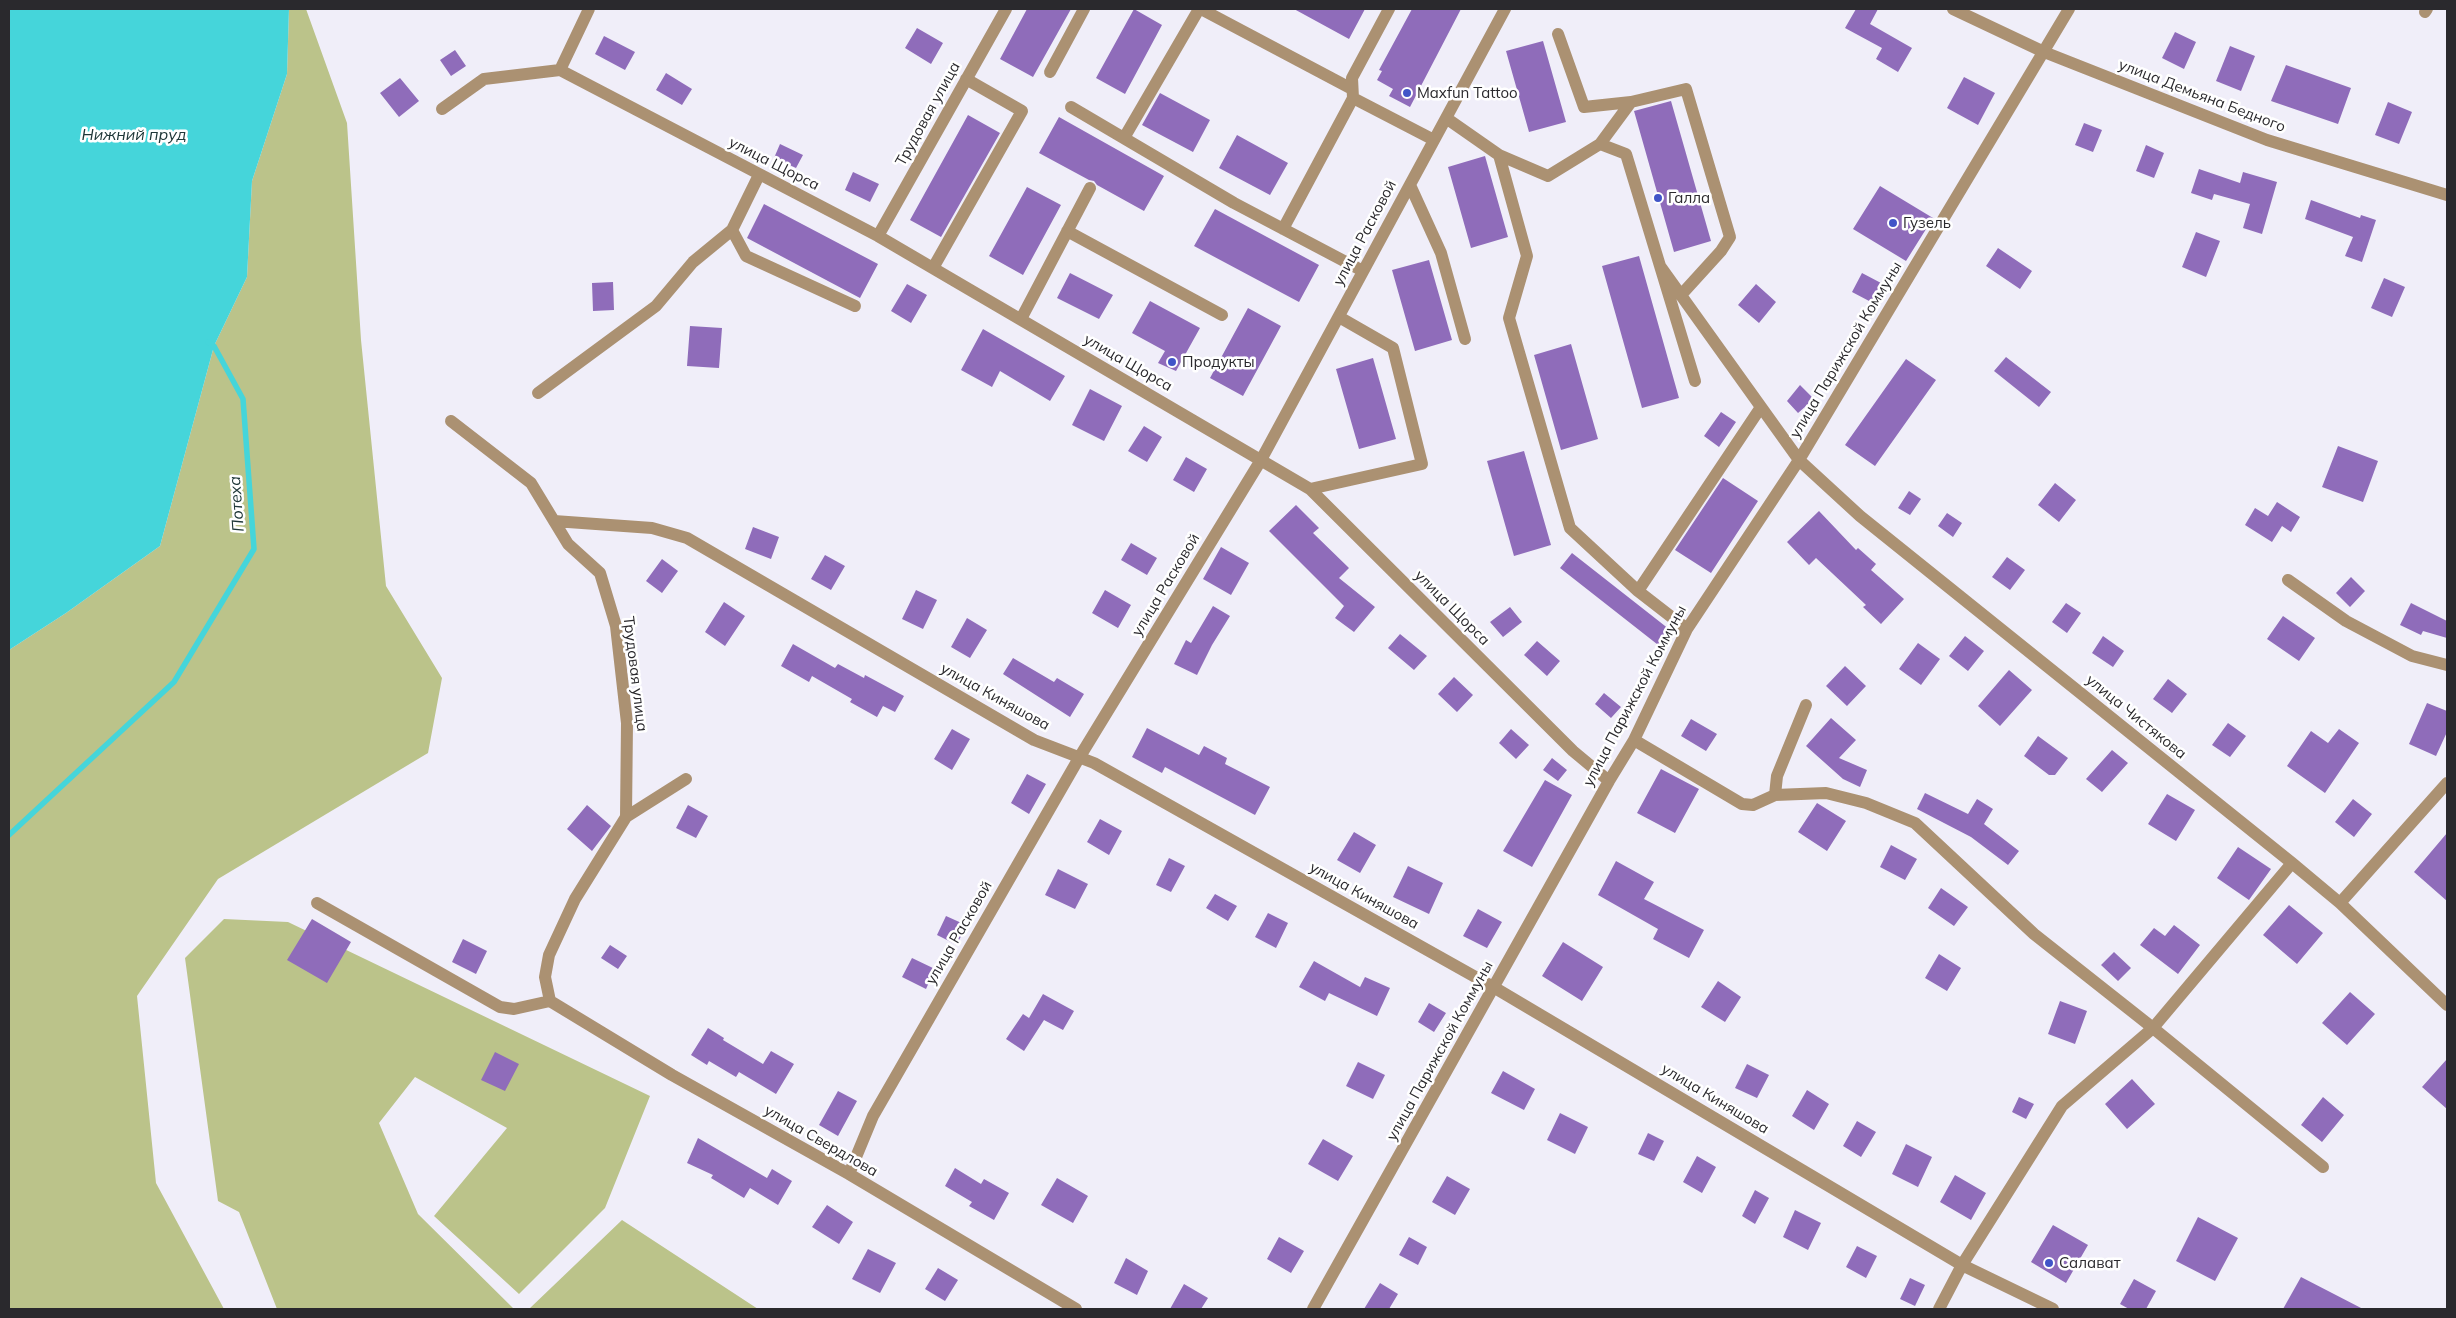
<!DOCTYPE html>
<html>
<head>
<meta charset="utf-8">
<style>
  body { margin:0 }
  #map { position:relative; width:2456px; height:1318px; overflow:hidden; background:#f0eef9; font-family:Mulish,sans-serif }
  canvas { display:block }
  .frame { position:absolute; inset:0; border:10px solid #2a292d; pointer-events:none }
</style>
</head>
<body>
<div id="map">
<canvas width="2456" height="1318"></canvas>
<div class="frame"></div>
</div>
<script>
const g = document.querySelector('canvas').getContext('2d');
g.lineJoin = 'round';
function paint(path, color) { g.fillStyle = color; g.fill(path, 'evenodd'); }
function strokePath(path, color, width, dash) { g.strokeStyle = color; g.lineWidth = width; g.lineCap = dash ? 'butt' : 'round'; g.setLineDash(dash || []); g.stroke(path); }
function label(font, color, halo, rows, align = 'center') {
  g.font = font + ' Mulish,sans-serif'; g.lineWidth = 5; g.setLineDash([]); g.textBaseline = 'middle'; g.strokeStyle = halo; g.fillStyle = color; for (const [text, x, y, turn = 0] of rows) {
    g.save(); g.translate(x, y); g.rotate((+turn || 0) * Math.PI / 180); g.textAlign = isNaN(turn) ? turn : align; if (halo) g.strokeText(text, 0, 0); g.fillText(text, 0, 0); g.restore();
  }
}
const green = new Path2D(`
  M289,9H306L347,123L361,340L386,586L442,678L428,753L218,879L137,996L156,1183L224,1309H9V650L66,613L160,546L214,346L247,277L252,181L287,74Z
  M224,919L288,922L650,1096L605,1208L519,1294L434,1216L507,1128L415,1077L379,1123L418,1214L514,1309H277L239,1212L218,1201L185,958Z
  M622,1220L758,1309H529Z`);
const water = new Path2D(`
  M9,9H289L287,74L252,181L247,277L214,346L160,546L66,613L9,650Z`);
const stream = new Path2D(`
  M9,835L174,682L254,549L243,399L214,346L208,342`);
const building = new Path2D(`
  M1027,9H1071L1033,77L1000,59Z
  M1134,9L1162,25L1125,94L1096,78Z
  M1294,9H1365L1349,39Z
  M1412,9H1461L1410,107L1389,96L1393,89L1377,80L1382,71L1379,70Z
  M1856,9H1878L1870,24L1912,48L1898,72L1876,59L1882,48L1845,28Z
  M917,28L943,43L931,64L905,48Z
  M2175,32L2196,42L2184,69L2162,58Z
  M604,36L635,52L625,70L595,54Z
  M1543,41L1566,122L1529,132L1506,51Z
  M2230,46L2255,56L2241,91L2216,81Z
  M455,50L466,66L451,76L440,60Z
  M2286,65L2351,88L2338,124L2271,101Z
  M666,73L692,89L682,105L656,90Z
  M1964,77L1995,93L1978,125L1947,108Z
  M400,78L419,101L399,117L380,93Z
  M1160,93L1210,120L1193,152L1142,125Z
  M1671,101L1711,241L1674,252L1634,111Z
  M2388,102L2412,112L2399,144L2375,135Z
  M968,115L1000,133L941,237L910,220Z
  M1059,117L1164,176L1144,211L1097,185L1094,181L1089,180L1039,153Z
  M2084,123L2102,130L2093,152L2075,145Z
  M1237,135L1288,163L1270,195L1219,168Z
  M780,144L803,155L796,168L774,158Z
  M2146,145L2164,153L2154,178L2136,171Z
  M1485,156L1508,237L1471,248L1448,167Z
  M2199,169L2240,183L2243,172L2277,182L2262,234L2243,228L2250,204L2214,194L2212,200L2191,193Z
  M853,172L879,184L870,202L845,190Z
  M1880,186L1933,218L1906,261L1853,229Z
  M1027,187L1061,205L1023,275L989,256Z
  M2311,200L2360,218L2361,215L2376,220L2362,262L2345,256L2353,237L2305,219Z
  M764,204L878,264L860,298L747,238Z
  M1215,209L1319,265L1299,302L1194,246Z
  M2196,232L2220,241L2206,277L2182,267Z
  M1998,248L2032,271L2020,289L1986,266Z
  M1639,256L1679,398L1642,408L1602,266Z
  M1429,260L1452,340L1415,351L1392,270Z
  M1070,273L1113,295L1099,319L1057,298Z
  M1862,273L1881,283L1871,302L1852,292Z
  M2384,278L2405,287L2392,317L2371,308Z
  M613,282L614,310L593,311L592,283Z
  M907,284L927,295L911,323L891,311Z
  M1756,284L1776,302L1759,323L1738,305Z
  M1150,301L1200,328L1176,371L1158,363L1165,351L1132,333Z
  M1248,308L1281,326L1243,396L1210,378Z
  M690,326L722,328L719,368L687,366Z
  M983,329L1065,376L1050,401L1000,371L992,387L961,370Z
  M1571,344L1598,439L1561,450L1534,355Z
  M2006,357L2051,392L2039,407L1994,371Z
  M1373,358L1396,439L1359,449L1336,369Z
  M1906,359L1936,380L1875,466L1845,445Z
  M1800,385L1814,399L1798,413L1787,401Z
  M1090,389L1122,406L1104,441L1072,425Z
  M1721,412L1736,422L1719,447L1704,436Z
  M1144,426L1162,437L1147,462L1128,451Z
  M2338,446L2378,461L2363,502L2322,487Z
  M1524,451L1551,545L1514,556L1487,461Z
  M1186,457L1207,469L1194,492L1173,480Z
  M1723,478L1758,501L1711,573L1675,550Z
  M2055,483L2076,500L2059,522L2038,505Z
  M1909,491L1921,499L1910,515L1898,508Z
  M2277,502L2300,517L2291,532L2282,526L2272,542L2245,525L2255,508L2268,516Z
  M1296,505L1319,528L1313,533L1349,568L1339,578L1375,607L1354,632L1335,618L1344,606L1269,531Z
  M1819,511L1856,550L1858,548L1876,564L1871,570L1904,599L1881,624L1863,607L1866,605L1816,558L1809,565L1787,542Z
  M1947,513L1962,523L1953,537L1938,526Z
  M753,527L779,537L771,559L745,549Z
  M1131,543L1157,558L1147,575L1121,560Z
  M1221,547L1249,563L1231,595L1203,579Z
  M1572,553L1674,633L1662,648L1560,568Z
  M825,555L845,566L831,590L811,579Z
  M2007,557L2025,570L2010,590L1992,577Z
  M662,559L678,571L662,593L646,581Z
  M2351,577L2365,591L2350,607L2336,593Z
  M916,590L937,600L923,629L902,619Z
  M1105,590L1131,605L1118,628L1092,613Z
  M724,602L745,616L725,646L705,632Z
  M2066,603L2081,613L2067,633L2052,622Z
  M2411,603L2447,621V638L2423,631L2421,635L2400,625Z
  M1213,606L1230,616L1212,645L1197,675L1174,664L1186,640L1191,643Z
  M1510,607L1522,622L1503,637L1490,622Z
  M2283,616L2315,638L2299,661L2267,639Z
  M967,618L987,630L970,658L951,647Z
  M1400,634L1427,656L1414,670L1388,648Z
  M1965,636L1984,651L1968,671L1949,656Z
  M2103,636L2124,651L2113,667L2092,653Z
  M1537,641L1560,661L1547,676L1524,655Z
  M1918,643L1940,659L1921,685L1899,669Z
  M793,644L835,668L838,664L864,678L865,675L904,696L895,712L883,706L877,717L850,702L852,699L812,676L809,682L781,666Z
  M1013,658L1054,682L1057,678L1084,694L1070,717L1003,674Z
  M1845,666L1866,686L1847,706L1826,686Z
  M2009,670L2032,690L2000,726L1978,706Z
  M1454,677L1473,695L1457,712L1438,694Z
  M2168,679L2187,694L2172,713L2153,699Z
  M1604,693L1621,707L1611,718L1595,704Z
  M2427,703L2447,711V732L2436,756L2409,744Z
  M1831,718L1856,740L1839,758L1867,770L1860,787L1843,779L1806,746Z
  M1691,719L1717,734L1706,751L1681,736Z
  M2228,723L2246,736L2230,757L2212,745Z
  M1147,728L1199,755L1204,746L1227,758L1225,764L1270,787L1255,815L1165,767L1162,773L1132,757Z
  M952,729L970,739L952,770L934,759Z
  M1511,729L1529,745L1516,759L1499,743Z
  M2339,729L2359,743L2325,793L2287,766L2311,731L2328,743Z
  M2038,736L2068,758L2055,775H2049L2024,756Z
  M2112,750L2128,763L2102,792L2086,779Z
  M1552,758L1567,770L1558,781L1543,770Z
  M1661,769L1699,789L1675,833L1637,813Z
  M1027,774L1046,784L1029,814L1011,803Z
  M1545,780L1572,795L1532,867L1503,851Z
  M1925,793L1968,814L1977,799L1993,809L1984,824L2019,851L2008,865L1971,837L1917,809Z
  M2167,794L2195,810L2176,841L2148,824Z
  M2353,799L2372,814L2354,837L2335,822Z
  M1817,803L1846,821L1827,851L1798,832Z
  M587,805L611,826L592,851L567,829Z
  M688,805L708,816L696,838L676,828Z
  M1100,819L1122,831L1109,855L1087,842Z
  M1354,832L1376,845L1360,873L1337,860Z
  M2447,833V901L2414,872Z
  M1891,845L1917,859L1905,880L1880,867Z
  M2238,847L2271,869L2249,900L2217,878Z
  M1169,858L1185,866L1171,892L1156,885Z
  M1616,861L1654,882L1644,899L1704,930L1689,958L1653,939L1658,929L1598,895Z
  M1408,866L1443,883L1429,914L1393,897Z
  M1058,869L1088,884L1075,909L1045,895Z
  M1941,888L1968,907L1954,926L1928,908Z
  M1215,894L1237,906L1228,921L1206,908Z
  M2289,905L2323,933L2297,964L2263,935Z
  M1478,909L1502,922L1487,948L1463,936Z
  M1268,913L1288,923L1276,948L1255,937Z
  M946,916L966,925L957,945L937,935Z
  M312,919L351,942L327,983L287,960Z
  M2174,925L2200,945L2178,974L2140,945L2154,928L2165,936Z
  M463,939L487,951L476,974L452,962Z
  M1563,942L1603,967L1582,1001L1542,976Z
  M610,945L627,956L618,969L601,958Z
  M2114,952L2131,968L2118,981L2101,965Z
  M1939,954L1961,968L1947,991L1925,978Z
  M912,958L935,969L926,989L902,977Z
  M1314,961L1360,987L1365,977L1390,988L1377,1016L1329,993L1325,1001L1299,987Z
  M1718,981L1741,997L1725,1022L1701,1007Z
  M2350,992L2375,1014L2347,1045L2322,1023Z
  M1043,994L1074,1011L1063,1030L1044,1020L1024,1051L1006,1039L1023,1014L1029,1018Z
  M2060,1001L2087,1011L2075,1044L2048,1034Z
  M1429,1003L1446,1013L1434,1032L1418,1022Z
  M708,1028L724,1038L723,1040L763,1064L771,1051L794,1064L776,1094L739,1072L736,1077L709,1061L707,1065L691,1055Z
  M495,1052L519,1064L505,1091L481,1080Z
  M2447,1059V1109L2422,1087Z
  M1358,1062L1385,1075L1373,1099L1346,1086Z
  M1747,1064L1769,1075L1757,1098L1735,1088Z
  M1503,1071L1535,1089L1524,1110L1491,1093Z
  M2132,1079L2155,1104L2127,1129L2105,1104Z
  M1807,1090L1829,1104L1814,1130L1792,1116Z
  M838,1091L857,1101L838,1136L819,1125Z
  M2019,1097L2034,1104L2026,1119L2012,1112Z
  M2323,1097L2344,1115L2322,1142L2301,1125Z
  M1560,1113L1588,1127L1575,1154L1547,1140Z
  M1857,1121L1876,1132L1861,1157L1843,1146Z
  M1648,1133L1664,1141L1654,1161L1638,1154Z
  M698,1138L767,1178L772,1169L792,1181L778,1205L750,1188L744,1198L711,1178L713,1175L687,1163Z
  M1323,1139L1353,1156L1338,1181L1308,1164Z
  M1906,1144L1932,1157L1918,1187L1892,1174Z
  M1697,1156L1716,1167L1702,1193L1683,1182Z
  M955,1168L981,1184L984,1179L1009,1193L994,1220L969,1206L972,1202L945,1186Z
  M1955,1175L1986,1193L1971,1220L1940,1202Z
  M1447,1176L1470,1189L1455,1215L1432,1202Z
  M1057,1178L1088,1196L1073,1223L1041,1205Z
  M1755,1190L1769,1198L1755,1224L1742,1216Z
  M827,1205L853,1222L839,1244L812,1227Z
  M1795,1210L1821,1223L1808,1250L1783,1237Z
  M2198,1217L2238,1238L2215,1281L2176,1261Z
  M2053,1225L2088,1245L2066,1283L2031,1262Z
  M1279,1237L1304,1251L1291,1273L1267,1259Z
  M1409,1237L1427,1247L1418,1265L1399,1255Z
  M1857,1246L1877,1256L1866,1278L1846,1267Z
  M868,1249L896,1263L880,1293L852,1279Z
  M1126,1258L1148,1271L1137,1295L1114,1283Z
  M938,1268L958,1280L945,1301L925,1289Z
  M2301,1277L2363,1309H2283Z
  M1910,1278L1925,1285L1915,1306L1900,1299Z
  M2134,1279L2156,1291L2146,1309H2129L2120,1304Z
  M1380,1283L1398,1294L1389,1309H1364Z
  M1184,1284L1208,1298L1201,1309H1170Z`);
const minor = new Path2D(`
  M1201,9L1352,89
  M1953,9L2044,52L2267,140L2447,195
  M2425,12L2427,9
  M1558,34L1584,107L1631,102
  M560,70L878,236L1310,489L1573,751L1609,781
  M1050,72L1084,9
  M1353,98L1434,140
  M1071,107L1234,203L1363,271
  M442,109L484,79L560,70L589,9
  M1446,118L1499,155L1527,256L1509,318L1570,528L1638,591L1687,629
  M1124,138L1199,9
  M1600,144L1631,102L1686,89L1730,237L1721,251L1681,295
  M1499,155L1548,176L1600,144L1626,154L1695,381
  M1410,185L1441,253L1465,339
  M1283,229L1353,98L1352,78L1389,9
  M732,230L746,256L855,306
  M1067,231L1222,315
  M878,236L1006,9
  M1660,266L1799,460L1860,516L2292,863L2340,903L2447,1005
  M933,268L1022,111L966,79
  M1021,319L1090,188
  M538,393L656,306L693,262L732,230L759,175
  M451,421L531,483L568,544L600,573L616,626L627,723L626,817
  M1310,489L1422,464L1393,348L1339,317
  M554,521L652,528L687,538L1034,740L1094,763L1495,988L1962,1265L2053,1309
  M2288,580L2346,621L2412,656L2447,665
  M1638,591L1761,407
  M1634,740L1742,804L1753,805L1775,795L1826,793L1866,803L1915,823L2034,934L2153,1028L2323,1167
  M1775,795L1777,776L1806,705
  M317,903L500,1007L514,1009L550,1001
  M2340,903L2447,783
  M550,1001L672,1075L849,1174L1076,1309
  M550,1001L545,977L549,955L575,899L626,817L686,779
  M849,1174L873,1116L1079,758L1261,460L1505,9
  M1313,1309L1609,781L1634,740L1687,629L1799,460L2069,9
  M1939,1309L1962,1265L2062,1106L2153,1028L2292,863`);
const markers = [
  [1407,93,5,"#4155c8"],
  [1658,198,5,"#4155c8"],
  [1893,223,5,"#4155c8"],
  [1172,362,5,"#4155c8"],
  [2049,1263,5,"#4155c8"]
];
const poiNames = [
  ["Maxfun Tattoo",1417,93],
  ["Галла",1668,198],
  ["Гузель",1903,223],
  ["Продукты",1182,362],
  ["Салават",2059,1263]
];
const streetNames = [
  ["улица Демьяна Бедного",2202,96,21],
  ["Трудовая улица",928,114,-61],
  ["улица Щорса",774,164,27],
  ["улица Расковой",1365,233,-62],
  ["улица Парижской Коммуны",1846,350,-59],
  ["улица Щорса",1128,363,30],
  ["улица Расковой",1166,585,-59],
  ["улица Щорса",1452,608,45],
  ["Трудовая улица",635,674,83],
  ["улица Парижской Коммуны",1635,696,-62],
  ["улица Киняшова",995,697,29],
  ["улица Чистякова",2136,717,39],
  ["улица Киняшова",1364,896,29],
  ["улица Расковой",959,933,-60],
  ["улица Парижской Коммуны",1440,1051,-61],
  ["улица Киняшова",1715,1099,31],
  ["улица Свердлова",821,1141,30]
];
const waterNames = [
  ["Нижний пруд",134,135],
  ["Потеха",237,504,-94]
];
paint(green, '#bbc38a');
paint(water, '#45d5da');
strokePath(stream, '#45d5da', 5.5);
paint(building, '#8f6cba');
strokePath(minor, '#ab9172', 12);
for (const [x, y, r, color] of markers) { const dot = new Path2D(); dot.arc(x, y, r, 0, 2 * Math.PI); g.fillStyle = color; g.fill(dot); strokePath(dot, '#fff', 2); }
label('15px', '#2a292d', '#fff', poiNames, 'left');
label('15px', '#2a292d', '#fff', streetNames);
label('italic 16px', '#203839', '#fff', waterNames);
</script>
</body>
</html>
